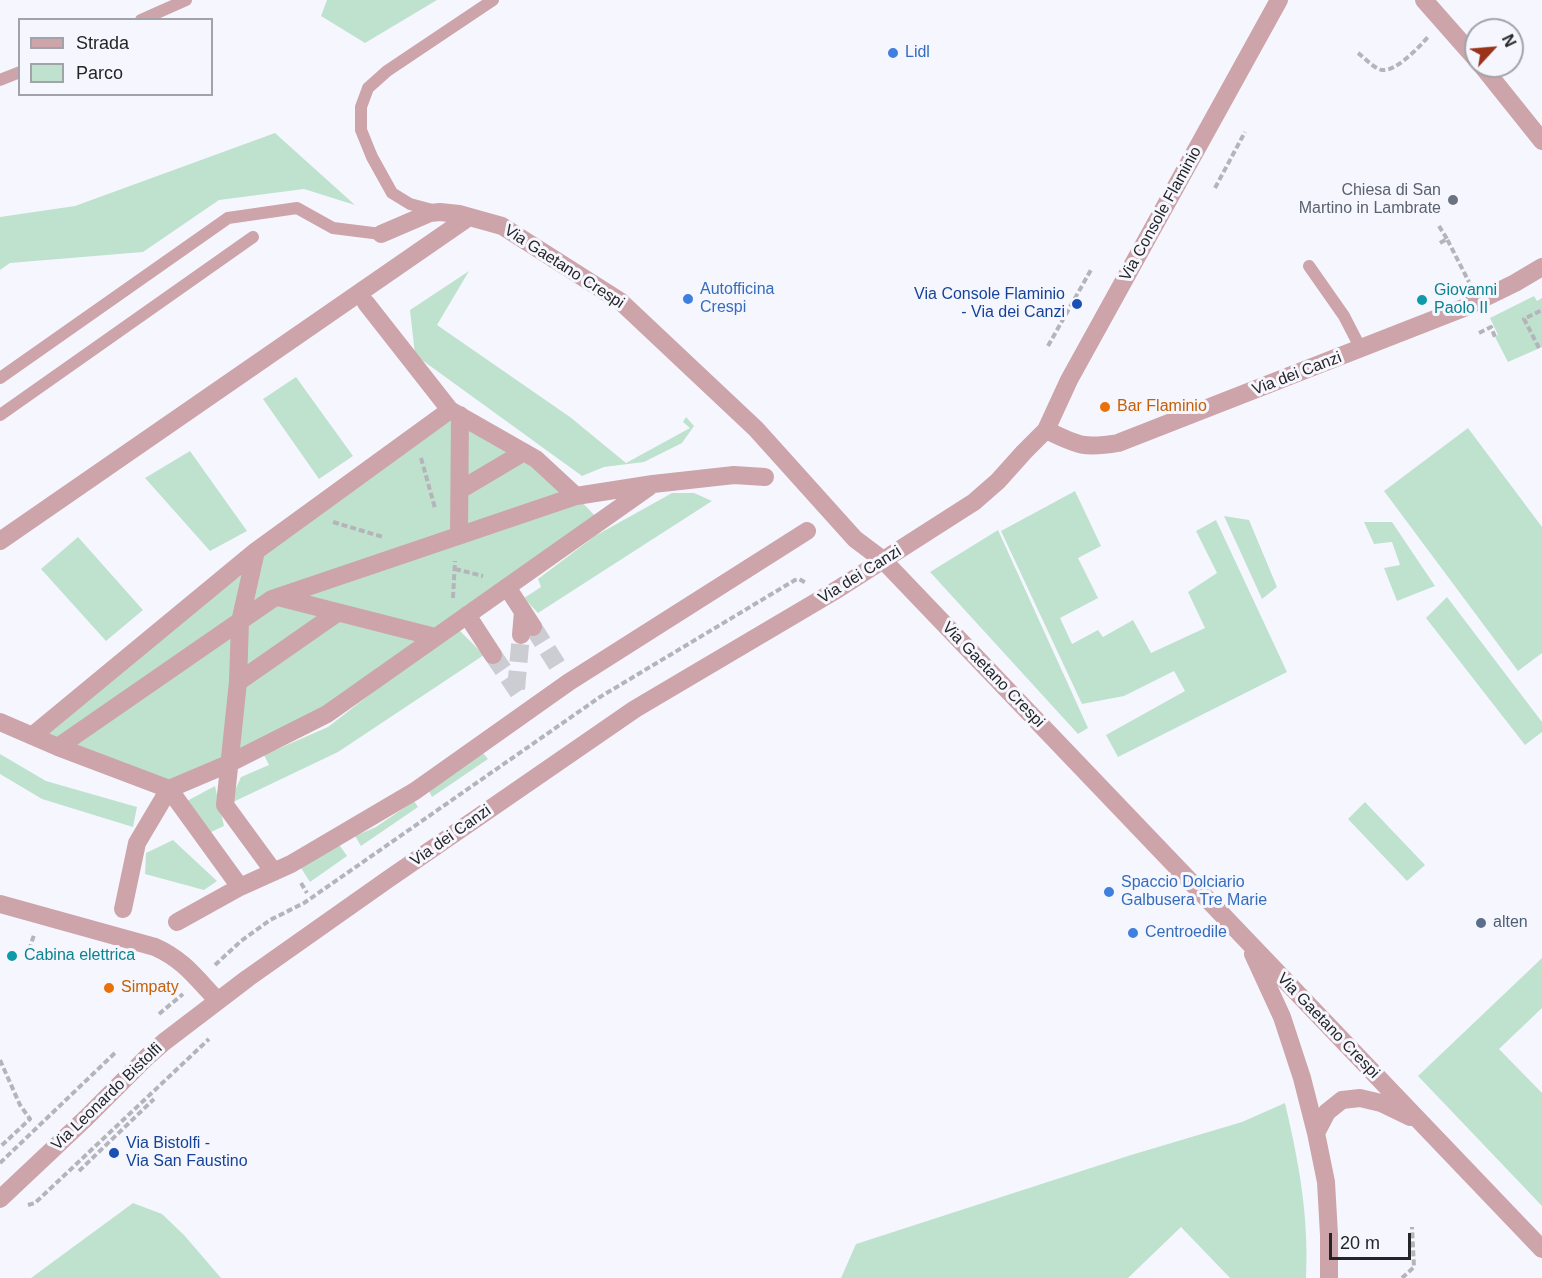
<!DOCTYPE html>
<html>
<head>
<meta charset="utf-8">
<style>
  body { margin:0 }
  #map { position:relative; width:1542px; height:1278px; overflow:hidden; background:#f6f7fe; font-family:Arial,sans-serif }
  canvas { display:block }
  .legend { position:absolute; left:18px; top:18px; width:195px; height:78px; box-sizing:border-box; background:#f6f7fe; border:2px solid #a2a3a8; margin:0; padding:8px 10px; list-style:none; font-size:18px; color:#252528 }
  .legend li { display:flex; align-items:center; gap:12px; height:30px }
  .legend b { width:30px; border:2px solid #a2a3a8 }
  .north { position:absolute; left:1464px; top:18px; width:60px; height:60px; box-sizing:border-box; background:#f6f7fe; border:2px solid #a2a3a8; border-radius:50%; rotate:64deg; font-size:16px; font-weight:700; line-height:24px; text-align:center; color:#252528 }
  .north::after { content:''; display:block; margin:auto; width:21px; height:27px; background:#9b321a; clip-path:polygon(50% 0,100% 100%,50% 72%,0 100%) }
  .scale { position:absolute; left:1329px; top:1233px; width:82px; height:27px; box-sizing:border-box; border:3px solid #252528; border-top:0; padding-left:8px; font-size:18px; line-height:21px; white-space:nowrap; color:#252528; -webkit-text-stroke:4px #f6f7fe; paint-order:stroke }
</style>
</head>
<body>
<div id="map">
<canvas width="1542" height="1278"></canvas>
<ul class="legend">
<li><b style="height:8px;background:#cca4a9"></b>Strada</li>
<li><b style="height:16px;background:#bfe2cf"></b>Parco</li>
</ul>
<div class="north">N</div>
<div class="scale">20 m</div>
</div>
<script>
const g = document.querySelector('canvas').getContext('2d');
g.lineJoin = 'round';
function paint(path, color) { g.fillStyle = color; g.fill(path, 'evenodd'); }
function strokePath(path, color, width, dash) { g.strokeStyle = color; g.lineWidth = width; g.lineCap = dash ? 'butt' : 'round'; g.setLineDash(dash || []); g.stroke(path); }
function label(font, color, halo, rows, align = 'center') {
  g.font = font + ' Arial,sans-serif'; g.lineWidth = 6; g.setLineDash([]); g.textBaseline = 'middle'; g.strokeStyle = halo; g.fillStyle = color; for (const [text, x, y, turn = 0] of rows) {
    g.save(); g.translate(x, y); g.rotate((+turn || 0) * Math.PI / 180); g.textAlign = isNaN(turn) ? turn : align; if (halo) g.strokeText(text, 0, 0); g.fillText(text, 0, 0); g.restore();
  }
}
const green = new Path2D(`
  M327,0H437L365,43L321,16Z
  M275,133L355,205L304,189L219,200L143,252L10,263L0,270V217L75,206Z
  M469,271L437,325L570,417L626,463L690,428L683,422L686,417L694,426L682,443L644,462L604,467L582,476L415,355L410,310Z
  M1534,296L1537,301L1542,298V347L1508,362L1495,337L1498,335L1490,318Z
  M296,377L353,456L319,479L263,399Z
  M450,410L576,496L601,522L327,714L169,789L32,736Z
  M1468,428L1542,527V653L1518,671L1384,491Z
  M190,451L247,531L210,551L145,478Z
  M1075,491L1101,546L1078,558L1098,598L1060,618L1072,644L1098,630L1103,637L1133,620L1151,653L1205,628L1188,592L1217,573L1196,531L1216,520L1287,672L1118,757L1106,735L1185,691L1174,671L1124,696L1082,704L1001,531Z
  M672,493H694L712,501L538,613L524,598L541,587L538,579L595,536Z
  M1224,516L1249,520L1277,587L1262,599Z
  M1364,522H1392L1435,586L1397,601L1384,568L1400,565L1392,542L1374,544Z
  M998,530L1088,728L1078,734L930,572Z
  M78,537L143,610L106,641L41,569Z
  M1447,597L1542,722V732L1525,745L1426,618Z
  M459,630L484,655L338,752L229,804L241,777L269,765L264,755L328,727L427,650Z
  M483,753L488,759L432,797L428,789Z
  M0,754L46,781L137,807L133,827L42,799L0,774Z
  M215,786L224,826L209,833L187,801Z
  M414,801L418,807L361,846L355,836L376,827Z
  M1365,802L1425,865L1407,881L1348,819Z
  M173,840L217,881L204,890L145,874L146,853Z
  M338,843L347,856L310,882L299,865Z
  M1542,958V1008L1499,1049L1542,1093V1206L1418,1076Z
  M1285,1103C1299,1163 1309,1216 1306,1278H1230L1181,1227L1128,1278H841L856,1244L1131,1155L1242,1122Z
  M133,1203L162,1214L184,1235L221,1278H31Z`);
const pedestrianTunnel = new Path2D(`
  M533,627L559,668
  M493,655L519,693
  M516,689L521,635`);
const path = new Path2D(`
  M1358,53C1365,58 1373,68 1382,70C1396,72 1419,47 1428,37
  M1215,188L1245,132
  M1439,226L1447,239
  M1440,243L1447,239L1469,282
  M1479,333L1491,327L1495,337
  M1048,346L1092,268
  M1539,348L1524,319L1542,310
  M421,458L435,508
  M333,522L383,537
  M455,569L483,576
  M453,598L455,561
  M301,883L307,893
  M29,950L34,935
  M215,965L241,941L270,920L304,903L600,697L795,580L799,579L806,583
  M159,1014L183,994
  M0,1060L20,1105L30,1119L0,1147
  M0,1163L117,1051
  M79,1171L154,1099
  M28,1205L35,1203L209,1039
  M1402,1278L1414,1267L1412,1227`);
const service = new Path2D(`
  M141,20L186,0
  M0,80L20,72
  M436,211L410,204L392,193L372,157L361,130V107L368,88L387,71L493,0
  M1309,266L1344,316L1361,349
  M0,378L228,218L297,208L333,228L381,234
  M0,415L253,237`);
const pedestrian = new Path2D(`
  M366,303L450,410
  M460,490L524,452
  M459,535L460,415
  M256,551L240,622L238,682L225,805L274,872
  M507,587L533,627
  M278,597L435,637
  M467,615L493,655
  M521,635L523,611
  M238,682L337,613
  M0,722L58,747L169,789L228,764L327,714L649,487
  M32,736L256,551L450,410L536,459L576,496
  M58,747L272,599L576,496L653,484L734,475L765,477
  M123,909L137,843L169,789L240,887
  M177,922L240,887L291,864L415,791L569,682L807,531`);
const minor = new Path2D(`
  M381,234L430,213L440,212L459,214L502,226L620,301L756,429L855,539L883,560L1542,1249
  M1046,430C1077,445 1083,449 1118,443L1466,307L1515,283L1542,267
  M0,541L469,217
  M0,904L155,947C184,960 196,978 217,1000
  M1253,954L1282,1017L1302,1078L1316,1133L1326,1182L1329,1235V1278
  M1316,1133L1327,1112L1342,1100L1360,1098L1381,1103L1410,1117`);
const tertiary = new Path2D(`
  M1424,0L1476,59
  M1482,66L1542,141
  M0,1199L86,1118L147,1057L164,1042L248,978L387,880L635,709L838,589L974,502L998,481L1024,452L1046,430L1069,380L1279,0`);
const markers = [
  [893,53,6,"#3f7fe0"],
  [1453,200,6,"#6b7280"],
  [688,299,6,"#3f7fe0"],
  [1422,300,6,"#0f9aa8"],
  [1077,304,6,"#1a4fb4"],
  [1105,407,6,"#e8710a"],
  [1109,892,6,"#3f7fe0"],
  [1481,923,6,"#5c6f8a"],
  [1133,933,6,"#3f7fe0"],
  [12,956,6,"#0f9aa8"],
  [109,988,6,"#e8710a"],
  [114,1153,6,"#1a4fb4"]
];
const shopNames = [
  ["Lidl",905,53],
  ["Autofficina",700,290],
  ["Crespi",700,308],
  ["Spaccio Dolciario",1121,883],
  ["Galbusera Tre Marie",1121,901],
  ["Centroedile",1145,933]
];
const worshipNames = [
  ["Chiesa di San",1441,191],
  ["Martino in Lambrate",1441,209]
];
const streetNames = [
  ["Via Console Flaminio",1161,214,-61],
  ["Via Gaetano Crespi",564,267,33],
  ["Via dei Canzi",1297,374,-21],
  ["Via dei Canzi",860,575,-32],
  ["Via Gaetano Crespi",993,675,46],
  ["Via dei Canzi",451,836,-35],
  ["Via Gaetano Crespi",1328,1026,46],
  ["Via Leonardo Bistolfi",107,1097,-44]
];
const cultureNames = [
  ["Giovanni",1434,291],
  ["Paolo II",1434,309],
  ["Cabina elettrica",24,956]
];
const transitNames = [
  ["Via Console Flaminio",1065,295],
  ["- Via dei Canzi",1065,313],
  ["Via Bistolfi -",126,1144,"left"],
  ["Via San Faustino",126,1162,"left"]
];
const foodNames = [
  ["Bar Flaminio",1117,407],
  ["Simpaty",121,988]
];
const serviceNames = [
  ["alten",1493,923]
];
paint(green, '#bfe2cf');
strokePath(pedestrianTunnel, '#cccdd3', 18, [18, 9]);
strokePath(path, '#b4b4ba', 4, [6, 3]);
strokePath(service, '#cca4a9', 12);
strokePath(pedestrian, '#cca4a9', 18);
strokePath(minor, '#cca4a9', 18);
strokePath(tertiary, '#cca4a9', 18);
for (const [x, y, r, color] of markers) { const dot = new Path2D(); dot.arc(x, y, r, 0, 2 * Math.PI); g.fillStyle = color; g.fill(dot); strokePath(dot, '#f6f7fe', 2); }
label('16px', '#366cbe', '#f6f7fe', shopNames, 'left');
label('16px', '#5b616d', '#f6f7fe', worshipNames, 'right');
label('16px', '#252528', '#f6f7fe', streetNames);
label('16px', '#0d838f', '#f6f7fe', cultureNames, 'left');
label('16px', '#164399', '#f6f7fe', transitNames, 'right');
label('16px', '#c56008', '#f6f7fe', foodNames, 'left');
label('16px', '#4e5e75', '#f6f7fe', serviceNames, 'left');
</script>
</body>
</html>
